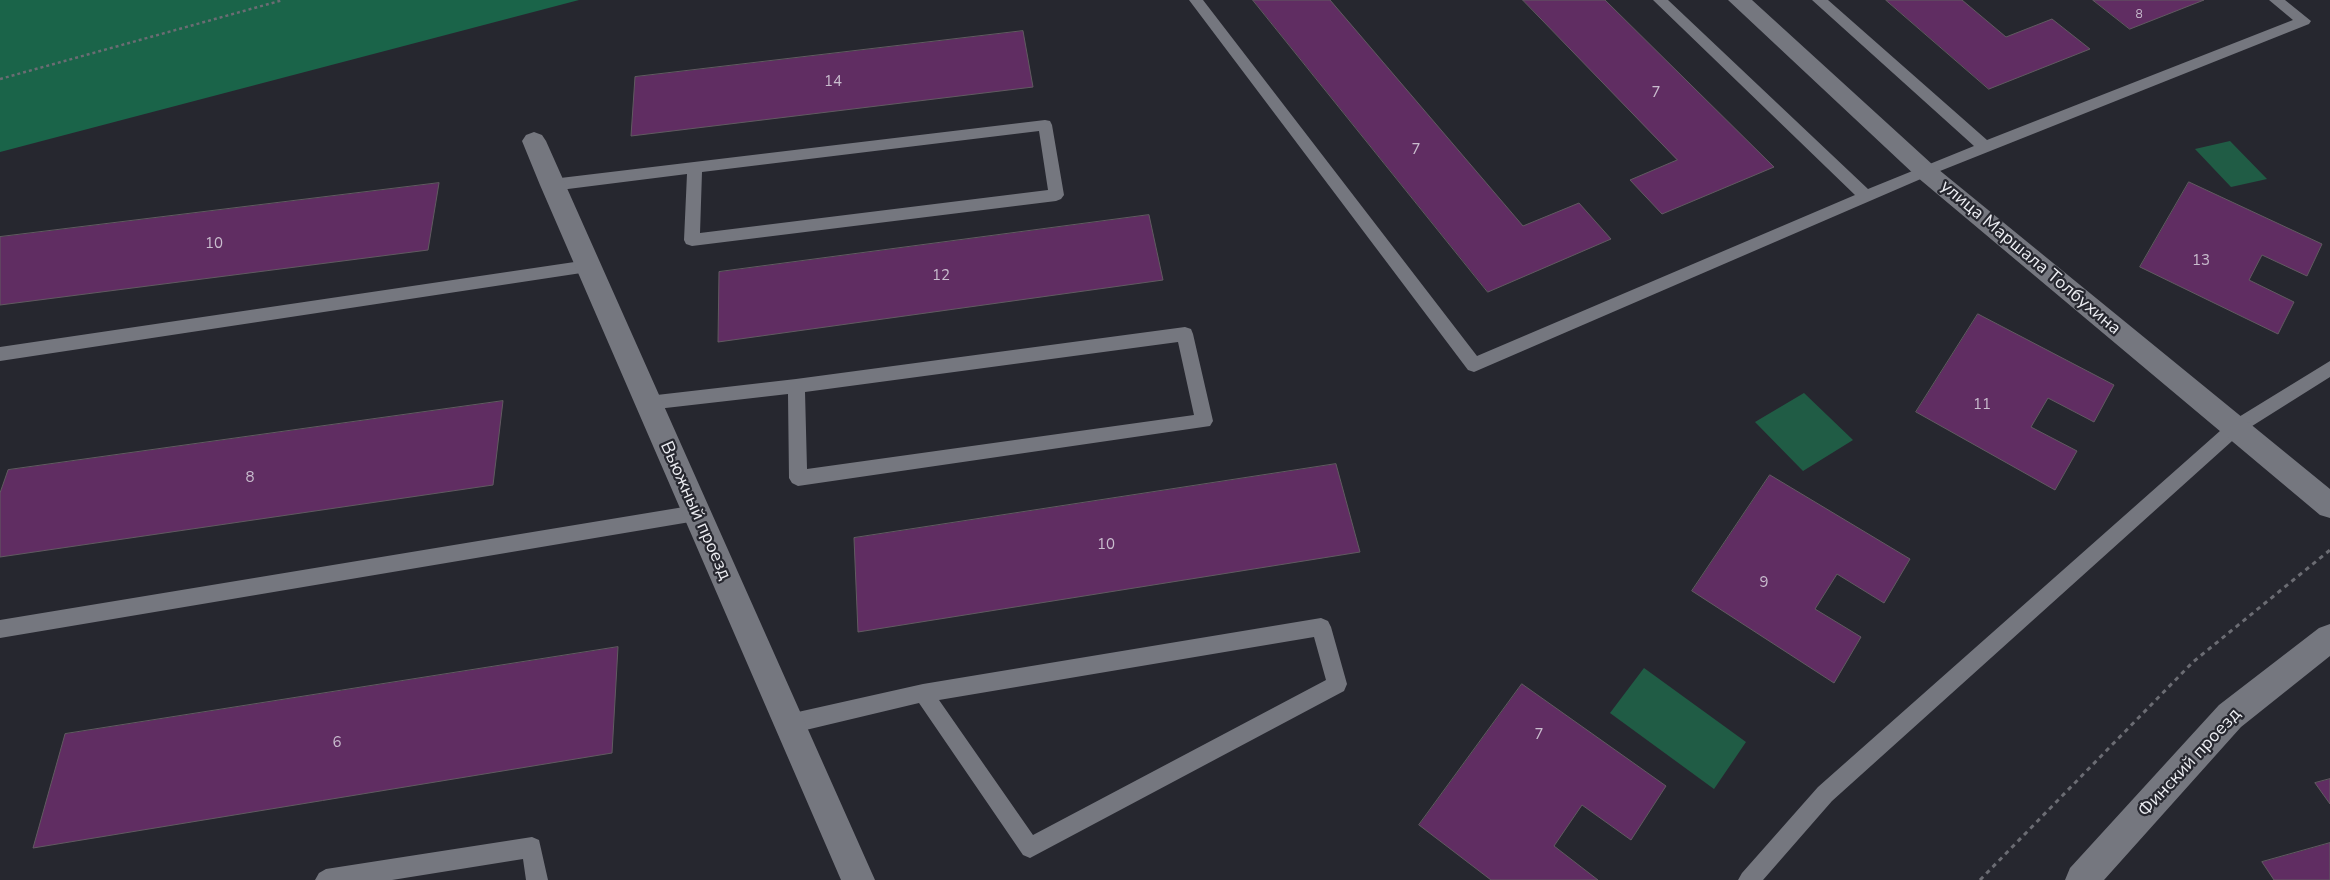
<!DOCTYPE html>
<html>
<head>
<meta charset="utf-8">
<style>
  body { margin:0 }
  canvas { display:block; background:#26272f }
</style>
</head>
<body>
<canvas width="2330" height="880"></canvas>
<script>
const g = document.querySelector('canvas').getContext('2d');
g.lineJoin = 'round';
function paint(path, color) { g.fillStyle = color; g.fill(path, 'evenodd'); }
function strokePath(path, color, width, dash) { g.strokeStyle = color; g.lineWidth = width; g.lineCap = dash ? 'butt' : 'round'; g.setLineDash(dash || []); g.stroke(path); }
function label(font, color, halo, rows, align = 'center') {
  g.font = font + ' "Nunito Sans",sans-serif'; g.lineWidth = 4.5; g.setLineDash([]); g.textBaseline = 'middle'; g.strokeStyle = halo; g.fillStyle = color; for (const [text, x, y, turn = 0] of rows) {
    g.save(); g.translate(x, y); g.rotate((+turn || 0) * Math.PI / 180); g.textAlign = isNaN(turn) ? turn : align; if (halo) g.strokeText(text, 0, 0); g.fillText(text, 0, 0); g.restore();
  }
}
const green = new Path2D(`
  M2230,141L2267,179L2231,187L2195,149Z
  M1804,393L1853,440L1803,471L1755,422Z
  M1644,668L1746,742L1714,789L1610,713Z`);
const forest = new Path2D(`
  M0,0H579L0,152Z`);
const building = new Path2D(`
  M1253,0H1330L1523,226L1579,203L1611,239L1488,292Z
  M1523,0H1605L1774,167L1662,214L1630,180L1677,160Z
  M1886,0H1962L2006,37L2052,19L2090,49L1989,89Z
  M2093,0H2204L2130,29Z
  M1023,31L1033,87L631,136L635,77Z
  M2189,182L2322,244L2307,276L2262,255L2249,280L2294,302L2278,334L2140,267Z
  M439,183L428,250L0,305V237Z
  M1149,215L1163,280L718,342L719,272Z
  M1978,314L2114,385L2094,422L2048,398L2031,427L2077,451L2055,490L1916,412Z
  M503,401L493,485L0,557V493L8,470Z
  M1336,464L1360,552L858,632L854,538Z
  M1770,475L1910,559L1884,603L1837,574L1815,609L1861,637L1834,683L1692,591Z
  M618,647L612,753L33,848L65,734Z
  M1522,684L1666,786L1631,840L1582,805L1554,846L1598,880H1491L1419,825Z
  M2330,779V804L2315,783Z
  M2330,843V880H2274L2262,862Z`);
const pathFar1 = new Path2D(`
  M0,79L283,0`);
const path = new Path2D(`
  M1980,880L2193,662L2330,550`);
const service = new Path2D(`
  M1189,0H1203L1477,356L1855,195L1653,0H1668L1868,189L1974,146L1812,0H1828L1987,140L2293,20L2269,0H2285L2311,21L2309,24L1930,175L1474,372L1468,370Z
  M1045,120L1050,121L1052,125L1064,195L1061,199L1056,201L692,246L686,244L684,240L687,174L552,191L547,189L544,185L547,181L552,179ZM1039,131L1048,190L700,233L702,172Z
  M588,260L594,262L596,266L594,270L588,272L0,361V347Z
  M1185,327L1191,329L1193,334L1213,421L1210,426L798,486L792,483L789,478L788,394L648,410L642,408L639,403L642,398L648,396L796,379ZM1178,342L1194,415L807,469L805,392Z
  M2330,361V377L2241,433L1832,801L1763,880H1738L1742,873L1818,787L2229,423Z
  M696,505L702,507L705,513L702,519L696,521L0,638V620Z
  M1321,618L1328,621L1331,627L1347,684L1344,691L1030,858L1023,855L919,703L789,734L782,731L779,724L782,717L789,714L923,684ZM1314,637L1326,680L1033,835L939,700Z
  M532,837L539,840L548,880H526L523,859L392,880H315L319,873L326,869Z`);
const minor = new Path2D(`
  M1728,0H1752L1933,165L2330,489V518L2320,515L1917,177Z
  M534,132L542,135L546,141L875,880H841L540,185L522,141L526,135Z
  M2330,624V656L2241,727L2104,880H2065L2070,868L2219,705L2319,628Z`);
const farNumbernames = [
  ["8",2139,15]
];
const numberNames = [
  ["14",833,82],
  ["7",1656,93],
  ["7",1416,150],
  ["10",214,244],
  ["13",2201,261],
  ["12",941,276],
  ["11",1982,405],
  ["8",250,478],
  ["10",1106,545],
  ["9",1764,583],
  ["7",1539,735],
  ["6",337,743]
];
const streetNames = [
  ["улица Маршала Толбухина",2030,258,40],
  ["Вьюжный проезд",695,511,66],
  ["Финский проезд",2190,763,-47]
];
paint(green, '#205c45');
paint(forest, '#1a6449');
paint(building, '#602d62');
strokePath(building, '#615a61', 1);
strokePath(pathFar1, '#6b6c73', 2.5, [3, 3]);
strokePath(path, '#6b6c73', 3, [4.5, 4.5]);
paint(service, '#75777f');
paint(minor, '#75777f');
label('12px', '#c9bdce', null, farNumbernames);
label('15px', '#c9bdce', null, numberNames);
label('18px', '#ecedf2', '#26272f', streetNames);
</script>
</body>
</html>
